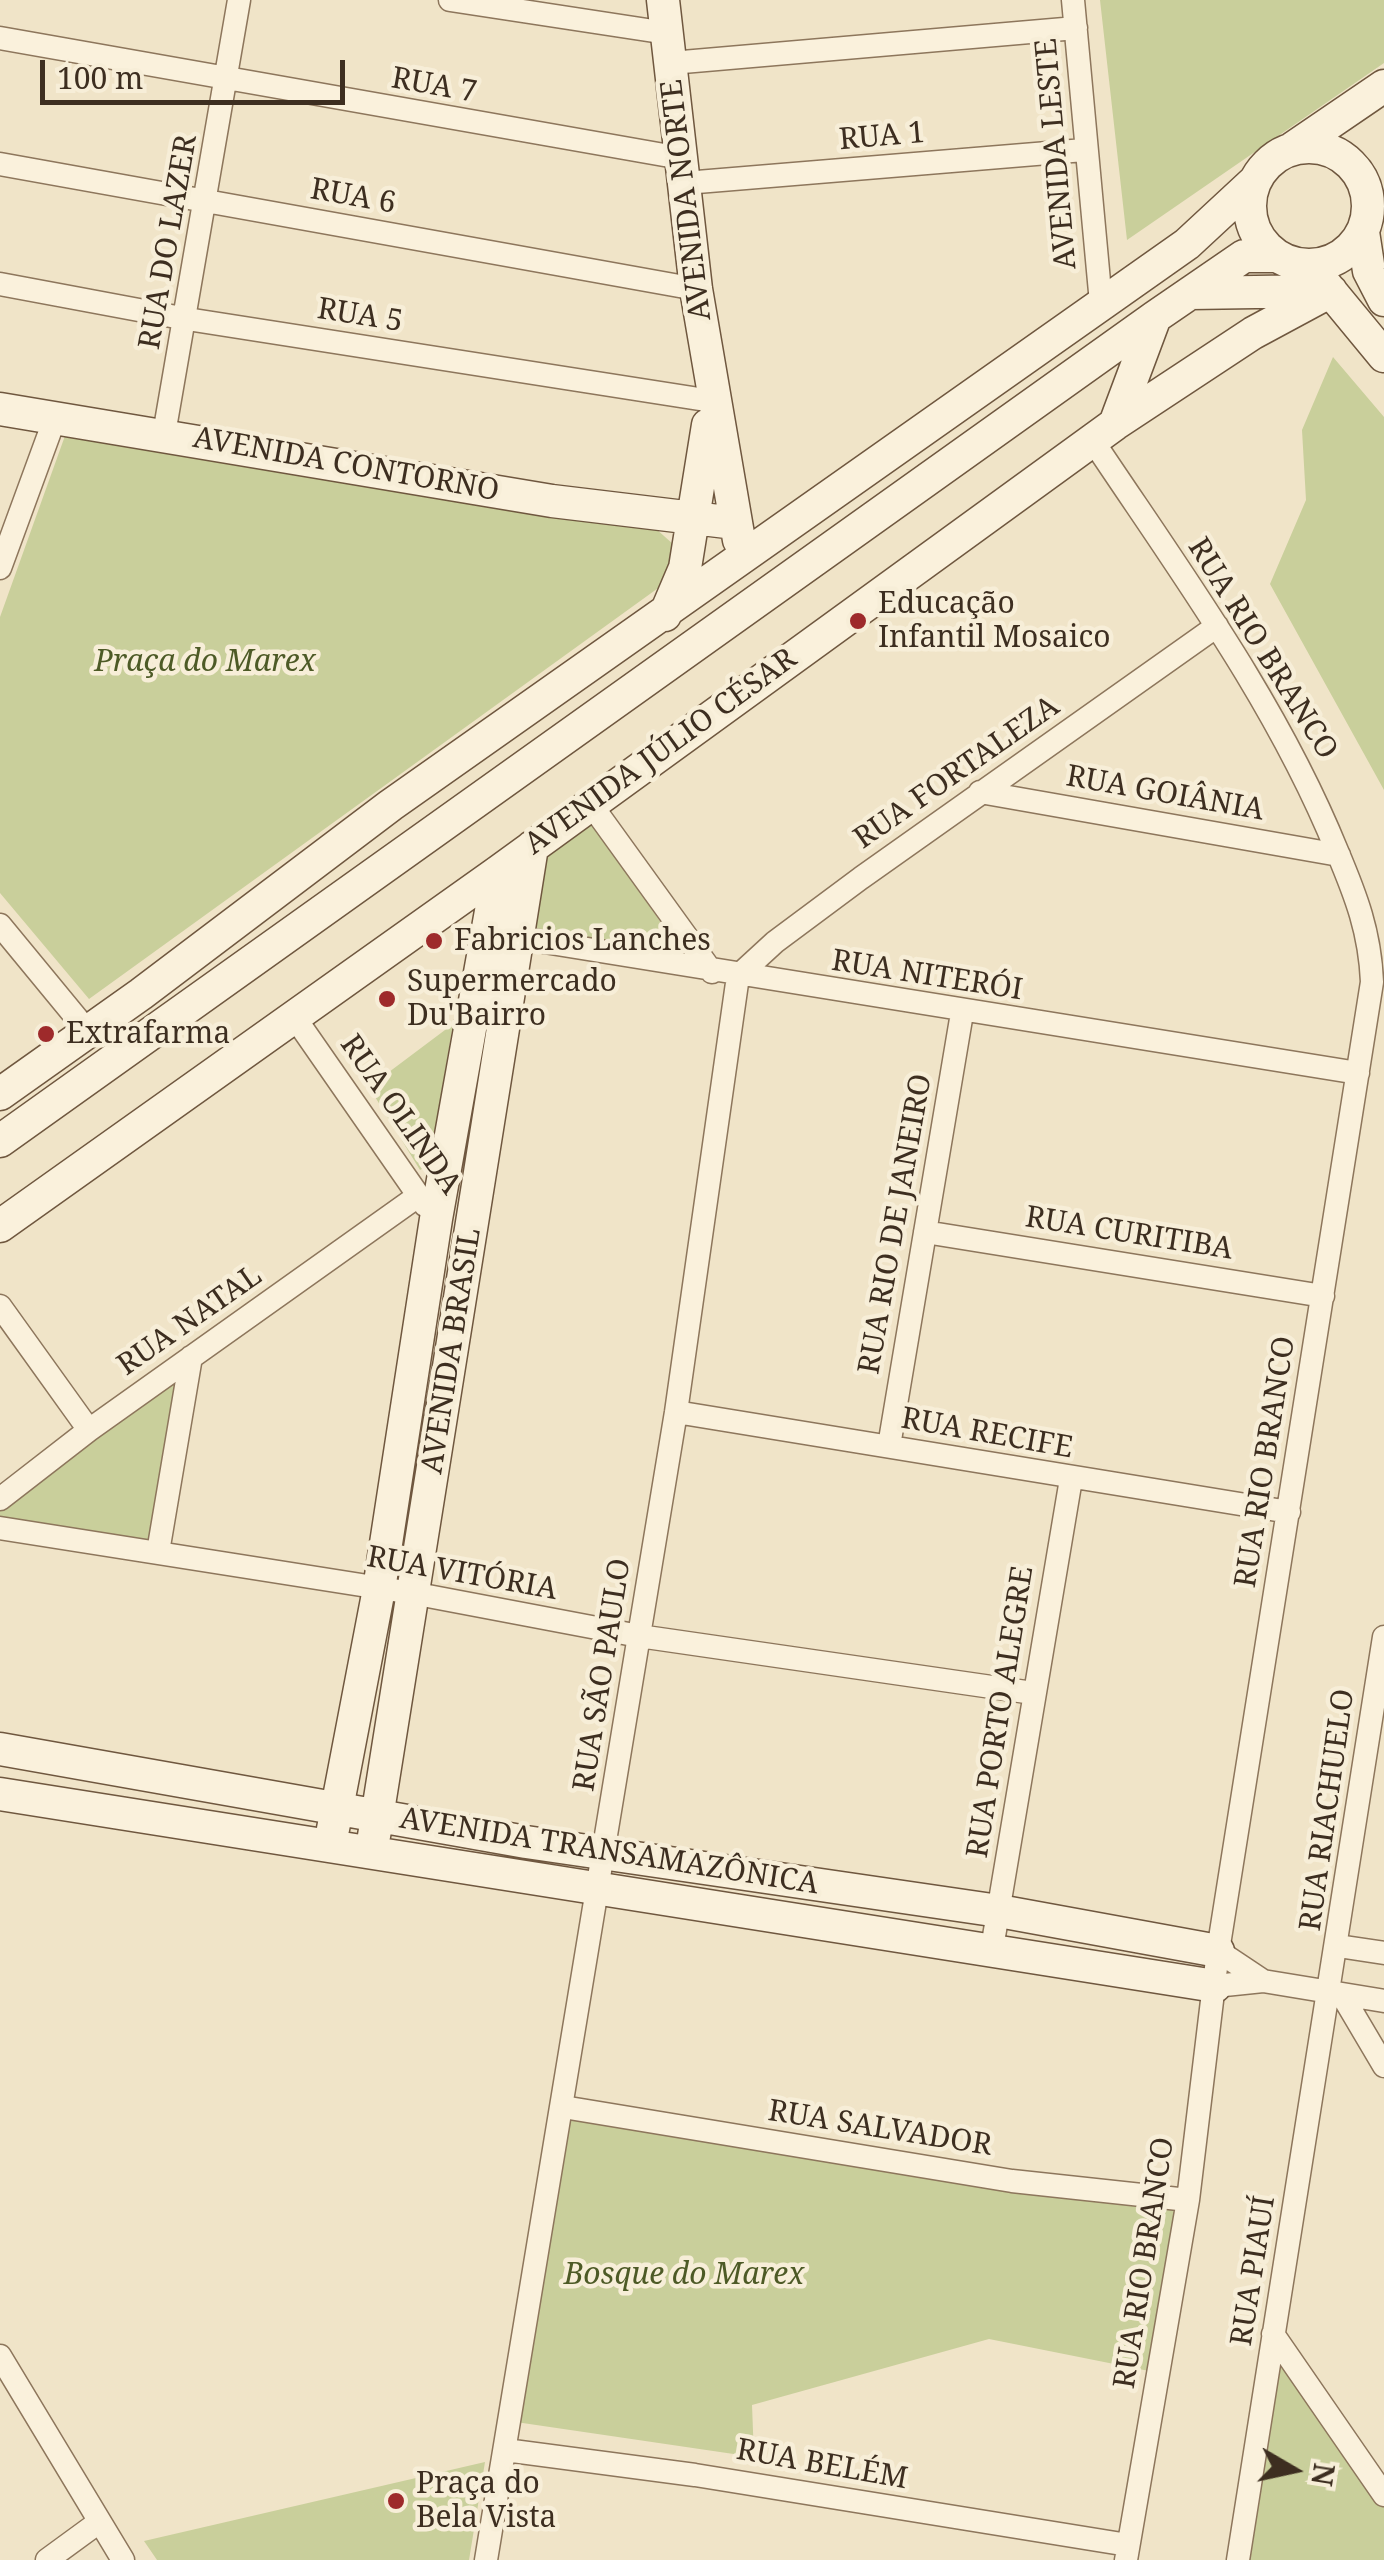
<!DOCTYPE html>
<html>
<head>
<meta charset="utf-8">
<style>
  body { margin:0 }
  #map { position:relative; width:1384px; height:2560px; overflow:hidden; background:#f0e4c8; font-family:"Noto Serif",serif }
  canvas { display:block }
  .north { position:absolute; left:1244px; top:2420px; width:100px; height:100px; -webkit-text-stroke:8px #f7eed8; paint-order:stroke; rotate:99deg; font-size:28px; font-weight:700; line-height:40px; text-align:center; color:#3d2e20 }
  .north::after { content:''; display:block; margin:auto; width:35px; height:45px; background:#3d2e20; clip-path:polygon(50% 0,100% 100%,50% 72%,0 100%) }
  .scale { position:absolute; left:40px; top:60px; width:305px; height:45px; box-sizing:border-box; border:5px solid #3d2e20; border-top:0; padding-left:12px; font-size:30px; line-height:35px; white-space:nowrap; color:#3d2e20; -webkit-text-stroke:8px #f7eed8; paint-order:stroke }
</style>
</head>
<body>
<div id="map">
<canvas width="1384" height="2560"></canvas>
<div class="north">N</div>
<div class="scale">100 m</div>
</div>
<script>
const g = document.querySelector('canvas').getContext('2d');
g.lineJoin = 'round';
function paint(path, color) { g.fillStyle = color; g.fill(path, 'evenodd'); }
function strokePath(path, color, width, dash) { g.strokeStyle = color; g.lineWidth = width; g.lineCap = dash ? 'butt' : 'round'; g.setLineDash(dash || []); g.stroke(path); }
function label(font, color, halo, rows, align = 'center') {
  g.font = font + ' "Noto Serif",serif'; g.lineWidth = 9; g.setLineDash([]); g.textBaseline = 'middle'; g.strokeStyle = halo; g.fillStyle = color; for (const [text, x, y, turn = 0] of rows) {
    g.save(); g.translate(x, y); g.rotate((+turn || 0) * Math.PI / 180); g.textAlign = isNaN(turn) ? turn : align; if (halo) g.strokeText(text, 0, 0); g.fillText(text, 0, 0); g.restore();
  }
}
const green = new Path2D(`
  M1100,0H1384V63L1127,240Z
  M1333,357L1384,417V790L1270,584L1306,500L1302,430Z
  M66,433L655,528L673,544L676,562L661,586L89,999L0,893V617Z
  M588,817L684,956L530,929L541,851Z
  M453,1024L429,1165L420,1170L369,1087Z
  M190,1365L157,1552L0,1527V1498Z
  M563,2107L1180,2206L1154,2372L989,2339L752,2405L754,2457L509,2421Z
  M1278,2340L1384,2483V2560H1242Z
  M485,2462L469,2560H157L144,2541Z`);
const street = new Path2D(`
  M450,0L667,33
  M1073,0L1101,303
  M0,38L681,158
  M671,63L1076,28
  M0,164L696,289
  M685,183L1084,150
  M0,284L187,319L712,401
  M164,434L239,0
  M1093,441C1181,573 1277,703 1337,851C1356,896 1370,932 1372,982L1218,1951L1188,2200L1126,2560
  M0,568L55,418
  M980,792L1339,855
  M590,803L712,972
  M0,925L89,1033
  M507,936L1358,1073
  M293,1015L425,1205
  M925,1232L1323,1296
  M0,1306L89,1430
  M676,1412L1289,1512
  M889,1446L962,1013
  M0,1499L89,1430L418,1196
  M0,1528L412,1593L639,1636L1033,1693
  M158,1552L191,1357
  M1338,1946L1384,1953
  M1218,1951L1263,1981
  M991,1954L1071,1479
  M1215,1986L1263,1981L1384,2001
  M1342,1995L1384,2066
  M563,2107L1012,2181L1188,2200
  M1273,2334L1384,2495
  M0,2356L123,2560
  M505,2450L695,2475L1128,2545
  M47,2560L99,2522
  M486,2560L676,1412L738,976L775,942L861,878L1217,626
  M1238,2560L1384,1637`);
const secondary = new Path2D(`
  M663,0L696,289L739,540
  M1250 206a59 59 0 1 1 118 0a59 59 0 1 1-118 0Z
  M1293,148L1384,86
  M1363,232L1369,271L1384,300
  M1318,276L1384,356
  M1190,293L1321,291
  M0,409L552,501L735,523
  M1115,424L1155,317
  M665,615L685,568L708,425
  M0,1094L141,994L391,805L1187,244L1256,180
  M0,1141L1155,317L1244,256H1276
  M0,1226L498,872L1115,424L1253,333L1331,291
  M0,1749L526,1842L999,1911L1218,1951
  M0,1794L1215,1986
  M333,1829L379,1589L436,1219L498,872
  M374,1836L532,847`);
const markers = [
  [858,621,10,"#9e2a2b"],
  [434,941,10,"#9e2a2b"],
  [387,999,10,"#9e2a2b"],
  [46,1034,10,"#9e2a2b"],
  [396,2501,10,"#9e2a2b"]
];
const streetNames = [
  ["RUA 7",434,86,10],
  ["RUA 1",882,137,-5],
  ["AVENIDA LESTE",1057,154,-95],
  ["RUA 6",353,197,10],
  ["AVENIDA NORTE",687,200,-97],
  ["RUA DO LAZER",169,242,-80],
  ["RUA 5",360,316,9],
  ["AVENIDA CONTORNO",346,465,10],
  ["RUA RIO BRANCO",1262,649,58],
  ["AVENIDA JÚLIO CÉSAR",661,752,-36],
  ["RUA FORTALEZA",957,773,-35],
  ["RUA GOIÂNIA",1165,794,10],
  ["RUA NITERÓI",927,976,9],
  ["RUA OLINDA",400,1115,55],
  ["RUA RIO DE JANEIRO",896,1224,-80],
  ["RUA CURITIBA",1129,1234,9],
  ["RUA NATAL",190,1321,-35],
  ["AVENIDA BRASIL",452,1351,-81],
  ["RUA RECIFE",987,1434,10],
  ["RUA RIO BRANCO",1266,1462,-81],
  ["RUA VITÓRIA",462,1574,10],
  ["RUA SÃO PAULO",603,1675,-81],
  ["RUA PORTO ALEGRE",1001,1712,-81],
  ["RUA RIACHUELO",1328,1810,-82],
  ["AVENIDA TRANSAMAZÔNICA",609,1852,9],
  ["RUA SALVADOR",880,2129,9],
  ["RUA RIO BRANCO",1145,2263,-81],
  ["RUA PIAUÍ",1254,2271,-81],
  ["RUA BELÉM",822,2465,10]
];
const poiNames = [
  ["Educação",878,604],
  ["Infantil Mosaico",878,638],
  ["Fabricios Lanches",454,941],
  ["Supermercado",407,982],
  ["Du'Bairro",407,1016],
  ["Extrafarma",66,1034],
  ["Praça do",416,2484],
  ["Bela Vista",416,2518]
];
const parkNames = [
  ["Praça do Marex",205,662],
  ["Bosque do Marex",684,2275]
];
paint(green, '#c9cf9b');
strokePath(street, '#8d765c', 25);
strokePath(secondary, '#6f573f', 35);
strokePath(street, '#faf1dc', 22);
strokePath(secondary, '#faf1dc', 32);
for (const [x, y, r, color] of markers) { const dot = new Path2D(); dot.arc(x, y, r, 0, 2 * Math.PI); g.fillStyle = color; g.fill(dot); strokePath(dot, '#f7eed8', 4); }
label('30px', '#3d2e20', '#f7eed8', streetNames);
label('30px', '#3d2e20', '#f7eed8', poiNames, 'left');
label('italic 30px', '#4d5a26', '#f7eed8', parkNames);
</script>
</body>
</html>
